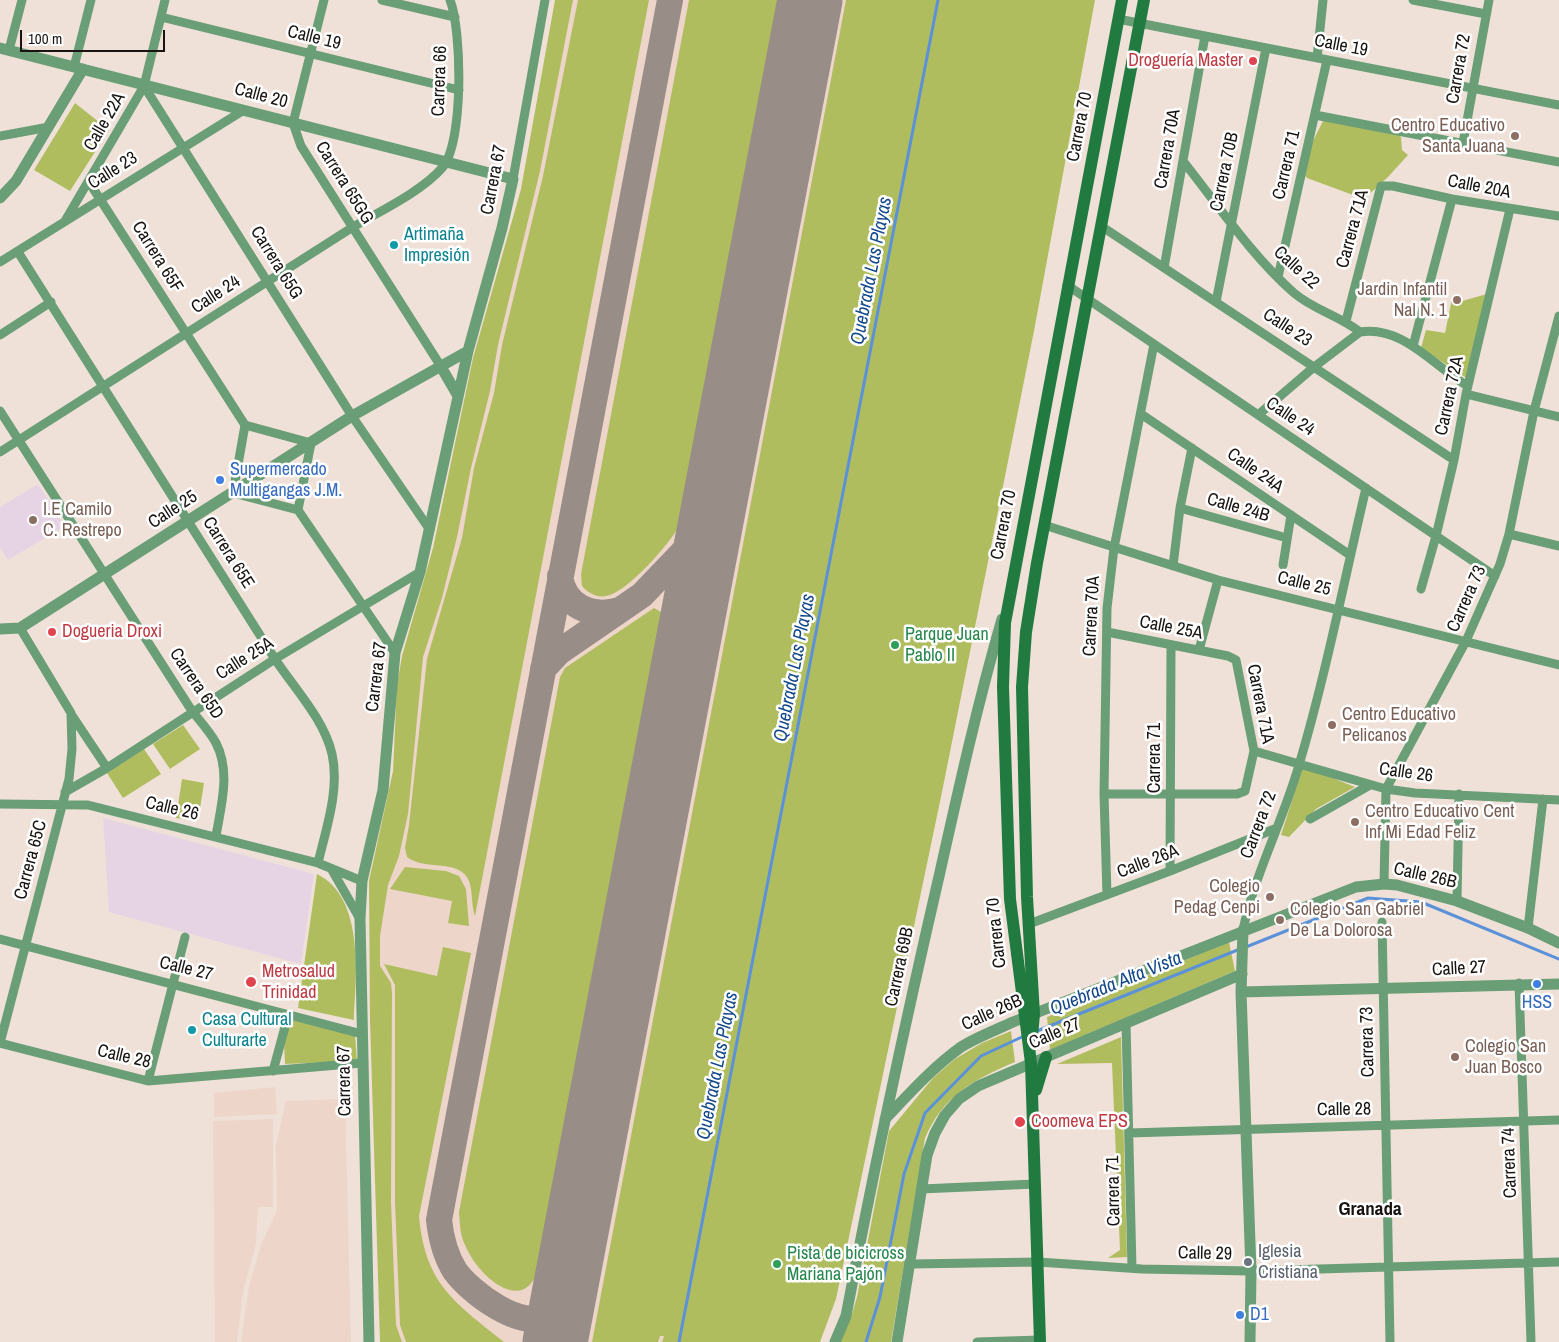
<!DOCTYPE html>
<html>
<head>
<meta charset="utf-8">
<style>
  body { margin:0 }
  #map { position:relative; width:1559px; height:1342px; overflow:hidden; background:#f0e1d8; font-family:"Archivo Narrow",sans-serif }
  canvas { display:block }
  .scale { position:absolute; left:20px; top:30px; width:145px; height:22px; box-sizing:border-box; border:2px solid #191411; border-top:0; padding-left:6px; font-size:15px; line-height:18px; white-space:nowrap; color:#191411; -webkit-text-stroke:4px #fff; paint-order:stroke }
</style>
</head>
<body>
<div id="map">
<canvas width="1559" height="1342"></canvas>
<div class="scale">100 m</div>
</div>
<script>
const g = document.querySelector('canvas').getContext('2d');
g.lineJoin = 'round';
function paint(path, color) { g.fillStyle = color; g.fill(path, 'evenodd'); }
function strokePath(path, color, width, dash) { g.strokeStyle = color; g.lineWidth = width; g.lineCap = dash ? 'butt' : 'round'; g.setLineDash(dash || []); g.stroke(path); }
function label(font, color, halo, rows, align = 'center') {
  g.font = font + ' "Archivo Narrow",sans-serif'; g.lineWidth = 5; g.setLineDash([]); g.textBaseline = 'middle'; g.strokeStyle = halo; g.fillStyle = color; for (const [text, x, y, turn = 0] of rows) {
    g.save(); g.translate(x, y); g.rotate((+turn || 0) * Math.PI / 180); g.textAlign = isNaN(turn) ? turn : align; if (halo) g.strokeText(text, 0, 0); g.fillText(text, 0, 0); g.restore();
  }
}
const built = new Path2D(`
  M564,0H942L688,1342H386L374,918L405,686L529,182Z
  M275,1087L277,1114L214,1117V1093Z
  M345,1099L351,1342H241L249,1286L261,1245L277,1210L276,1145L286,1101Z
  M273,1119V1207H258L256,1244L243,1292L237,1342H215L213,1121Z`);
const education = new Path2D(`
  M38,484L65,526L8,560L0,548V507Z
  M103,818L314,874L301,964L109,912Z`);
const green = new Path2D(`
  M555,0H573L540,171L498,345L490,391L471,468L457,537L442,598L423,657L408,814L399,856L388,885L380,936V966L391,983L392,993L391,1202L396,1325L402,1342H380L370,1020L369,881L393,771L397,685L402,656L433,548L473,358L521,189Z
  M578,0H649L475,916C471,905 473,892 469,881C460,858 424,871 407,857L405,848L409,825L427,659L462,538L474,468L494,393L502,345L543,176Z
  M689,0H778L679,526C669,545 630,588 610,595C599,599 589,594 582,586L581,574Z
  M846,0H1095L1034,331L942,792L836,1299L820,1342H662L664,1336H660L658,1342H592Z
  M75,103L109,130L70,191L34,170Z
  M1325,117L1390,129L1401,137L1402,150L1408,155L1388,177L1364,199L1307,178L1305,176L1310,147Z
  M1487,294L1468,379L1421,348L1426,330L1445,333L1452,299L1462,301Z
  M654,608L661,612L662,618L543,1262C538,1272 533,1286 522,1290C499,1296 473,1264 466,1247C460,1236 460,1225 459,1212L560,677L565,668Z
  M183,725L200,749L170,769L153,744Z
  M144,749L161,774L123,798L107,773Z
  M1303,766L1355,787L1316,809L1289,837L1281,835Z
  M182,779L204,783L198,821L176,818Z
  M405,867L446,871L459,876L466,889L469,926L448,923L452,901L390,889Z
  M317,874C365,898 356,976 354,1020L298,1008Z
  M1229,942L1235,971L1050,1050L1047,1017Z
  M443,947L471,953L419,1216C425,1284 454,1302 504,1342H406L400,1325L395,1202V985L384,964L437,976Z
  M290,1019L355,1035L357,1061L285,1064L284,1042Z
  M1011,1031L1015,1062C973,1080 944,1095 925,1138L891,1342H840L852,1314L857,1297L889,1131L933,1078L955,1059L982,1043Z
  M1121,1037L1127,1257L1108,1258L1120,1250L1112,1063L1057,1064Z`);
const stream = new Path2D(`
  M1246,947L1368,898L1421,902L1559,959
  M1037,1031L1240,949
  M679,1342L938,0
  M866,1342L880,1297L904,1174L925,1113L981,1056L1024,1036`);
const taxiway = new Path2D(`
  M560,576C564,607 592,618 620,610
  M543,669L559,652L642,595L710,524
  M564,1295C560,1302 556,1309 550,1314C523,1333 470,1292 455,1271C445,1255 441,1238 439,1220L670,0`);
const runway = new Path2D(`
  M555,1342L810,0`);
const minor = new Path2D(`
  M324,0L293,123L301,146L440,365
  M382,0L455,17
  M1413,0L1486,14
  M161,17L459,90
  M1118,19L1559,105
  M9,50L22,0
  M1317,58L1323,0
  M74,67L91,0
  M144,86L352,416L430,530
  M1315,115L1559,162
  M0,136L49,127
  M1463,143L1489,0
  M1183,161C1218,205 1251,255 1294,293C1314,310 1340,316 1360,332C1403,325 1434,367 1468,386
  M513,179L545,0
  M89,182L245,425L233,493L298,510L395,653
  M65,221L144,86L165,0
  M1101,226L1454,460
  M18,252L275,659C294,688 324,719 332,754C340,789 326,829 318,863
  M0,262L244,110
  M1164,268L1205,36
  M1278,277L1327,60
  M1067,285L1495,576
  M1216,302L1266,48
  M1346,321L1381,186H1393L1452,199L1559,216
  M0,335L51,302
  M1413,346L1452,199
  M1466,394L1559,417
  M0,411L192,711C200,721 210,732 216,743C231,772 221,806 216,836
  M1141,414L1350,555
  M1258,415L1314,367L1360,332
  M245,425L311,443L298,510
  M0,452L353,227C380,211 421,192 442,168C464,144 462,30 450,0
  M1180,508L1287,538
  M1044,525L1218,580L1559,665
  M1509,534L1559,546
  M1283,565L1291,515
  M1173,566L1180,508L1192,448
  M1421,589L1436,536L1454,460L1466,394L1510,209
  M1199,650L1218,580
  M71,714L107,768
  M1254,751L1386,789L1415,793L1559,800
  M65,792L107,768L275,659L420,572
  M1104,794H1237L1245,791L1254,751L1236,660L1228,656L1107,632
  M0,804L88,805L318,863L362,881
  M1310,819L1370,785
  M332,870L360,919
  M1170,871L1171,645
  M1384,884L1386,789L1466,641L1500,564L1509,534L1534,411L1559,316
  M1107,895L1104,794L1107,608L1114,548L1154,344
  M1457,901L1459,794
  M1382,922L1390,1342
  M1029,924L1170,871L1277,828
  M1528,928L1543,799
  M1243,930C1255,873 1283,821 1299,765C1326,674 1344,581 1366,488
  M0,939L362,1034
  M1519,983L1531,1342
  M1126,1023L1132,1268
  M0,1043L69,779L72,749L71,713L20,628
  M0,1043L148,1081L362,1063
  M273,1071L288,1016
  M148,1081L185,937
  M1129,1133L1559,1120
  M921,1189L1035,1184
  M911,1264L1038,1262L1142,1269L1251,1271L1559,1262
  M977,1342L1040,1340`);
const tertiary = new Path2D(`
  M0,48L513,179L502,228L468,351L420,572L395,653L383,790L362,881L360,919L369,1342
  M0,198L16,181L83,69
  M440,365L458,396
  M0,629L20,628L352,416L468,351
  M1243,930L1241,992L1251,1271L1250,1342
  M1241,992L1559,984
  M885,1119C909,1094 932,1068 961,1047C977,1037 996,1030 1013,1022L1356,887L1384,884L1397,885L1457,901L1528,928L1559,943
  M835,1342L846,1316C874,1167 906,1019 940,872C959,787 978,702 1002,619
  M897,1342L927,1155L935,1133L945,1115L959,1099L978,1086L1242,974`);
const secondary = new Path2D(`
  M1032,1036L1034,1014L1027,897L1022,687L1026,632L1037,563L1144,0
  M1036,1090L1046,1057
  M1040,1342L1031,1063L1010,899L1003,687L1005,623L1122,0`);
const markers = [
  [1253,61,5,"#e0444e"],
  [1515,136,5,"#8d6e63"],
  [394,245,5,"#0f9aa8"],
  [1457,300,5,"#8d6e63"],
  [220,480,5,"#3f7fe0"],
  [33,520,5,"#8d6e63"],
  [52,632,5,"#e0444e"],
  [895,645,5,"#2e9e5b"],
  [1332,725,5,"#8d6e63"],
  [1355,822,5,"#8d6e63"],
  [1270,897,5,"#8d6e63"],
  [1280,920,5,"#8d6e63"],
  [251,982,6,"#e0444e"],
  [1537,984,5,"#3f7fe0"],
  [192,1030,5,"#0f9aa8"],
  [1455,1057,5,"#8d6e63"],
  [1020,1122,6,"#e0444e"],
  [1248,1262,5,"#6b7280"],
  [777,1264,5,"#2e9e5b"],
  [1240,1315,5,"#3f7fe0"]
];
const streetNames = [
  ["Calle 19",314,38,14],
  ["Calle 19",1341,46,11],
  ["Carrera 72",1459,69,-80],
  ["Carrera 66",440,81,-88],
  ["Calle 20",261,96,15],
  ["Calle 22A",105,122,-60],
  ["Carrera 70",1080,127,-79],
  ["Carrera 70A",1168,149,-80],
  ["Carrera 71",1287,165,-77],
  ["Calle 23",113,171,-32],
  ["Carrera 70B",1225,172,-78],
  ["Carrera 67",494,180,-79],
  ["Carrera 65GG",344,183,58],
  ["Calle 20A",1479,187,11],
  ["Carrera 71A",1353,229,-75],
  ["Carrera 65F",157,257,58],
  ["Carrera 65G",276,263,58],
  ["Calle 22",1296,268,42],
  ["Calle 24",216,295,-33],
  ["Calle 23",1287,328,33],
  ["Carrera 72A",1450,396,-78],
  ["Calle 24",1290,417,34],
  ["Calle 24A",1255,471,35],
  ["Calle 24B",1238,508,16],
  ["Calle 25",173,510,-33],
  ["Carrera 70",1004,525,-79],
  ["Carrera 65E",228,553,58],
  ["Calle 25",1304,584,14],
  ["Carrera 73",1467,599,-66],
  ["Carrera 70A",1092,616,-87],
  ["Calle 25A",1171,628,11],
  ["Calle 25A",245,659,-32],
  ["Carrera 67",377,677,-83],
  ["Carrera 65D",196,684,56],
  ["Carrera 71A",1260,704,79],
  ["Carrera 71",1155,758,-90],
  ["Calle 26",1406,773,8],
  ["Calle 26",172,809,13],
  ["Carrera 72",1259,825,-69],
  ["Carrera 65C",31,860,-75],
  ["Calle 26A",1148,862,-21],
  ["Calle 26B",1425,876,13],
  ["Carrera 70",997,933,-96],
  ["Carrera 69B",900,967,-78],
  ["Calle 27",186,969,14],
  ["Calle 27",1459,969,-3],
  ["Calle 26B",992,1013,-24],
  ["Calle 27",1055,1034,-23],
  ["Carrera 73",1368,1042,-91],
  ["Calle 28",124,1057,13],
  ["Carrera 67",345,1081,-91],
  ["Calle 28",1344,1110,-1],
  ["Carrera 74",1510,1163,-92],
  ["Carrera 71",1114,1191,-91],
  ["Calle 29",1205,1254,1]
];
const healthNames = [
  ["Droguería Master",1243,61,"right"],
  ["Dogueria Droxi",62,632],
  ["Metrosalud",262,972],
  ["Trinidad",262,993],
  ["Coomeva EPS",1031,1122]
];
const educationNames = [
  ["Centro Educativo",1505,126,"right"],
  ["Santa Juana",1505,147,"right"],
  ["Jardin Infantil",1447,290,"right"],
  ["Nal N. 1",1447,311,"right"],
  ["I.E Camilo",43,510],
  ["C. Restrepo",43,531],
  ["Centro Educativo",1342,715],
  ["Pelicanos",1342,736],
  ["Centro Educativo Cent",1365,812],
  ["Inf Mi Edad Feliz",1365,833],
  ["Colegio",1260,887,"right"],
  ["Pedag Cenpi",1260,908,"right"],
  ["Colegio San Gabriel",1290,910],
  ["De La Dolorosa",1290,931],
  ["Colegio San",1465,1047],
  ["Juan Bosco",1465,1068]
];
const cultureNames = [
  ["Artimaña",404,235],
  ["Impresión",404,256],
  ["Casa Cultural",202,1020],
  ["Culturarte",202,1041]
];
const shopNames = [
  ["Supermercado",230,470],
  ["Multigangas J.M.",230,491],
  ["HSS",1537,1003,"center"],
  ["D1",1250,1315]
];
const leisureNames = [
  ["Parque Juan",905,635],
  ["Pablo II",905,656],
  ["Pista de bicicross",787,1254],
  ["Mariana Pajón",787,1275]
];
const worshipNames = [
  ["Iglesia",1258,1252],
  ["Cristiana",1258,1273]
];
const waterNames = [
  ["Quebrada Las Playas",872,271,-79],
  ["Quebrada Las Playas",795,668,-79],
  ["Quebrada Alta Vista",1116,984,-22],
  ["Quebrada Las Playas",718,1066,-79]
];
const neighbourhoodNames = [
  ["Granada",1370,1210]
];
paint(built, '#edd5c9');
paint(education, '#e6d4e4');
paint(green, '#b0bd5f');
strokePath(stream, '#5b91d9', 3);
strokePath(taxiway, '#988e87', 26);
strokePath(runway, '#988e87', 65);
strokePath(minor, '#6a9e76', 9);
strokePath(tertiary, '#6a9e76', 11);
strokePath(secondary, '#217b40', 12);
for (const [x, y, r, color] of markers) { const dot = new Path2D(); dot.arc(x, y, r, 0, 2 * Math.PI); g.fillStyle = color; g.fill(dot); strokePath(dot, '#fff', 2); }
label('18px', '#191411', '#fff', streetNames);
label('18px', '#be3a42', '#fff', healthNames, 'left');
label('18px', '#785e54', '#fff', educationNames, 'left');
label('18px', '#0d838f', '#fff', cultureNames, 'left');
label('18px', '#366cbe', '#fff', shopNames, 'left');
label('18px', '#27864d', '#fff', leisureNames, 'left');
label('18px', '#5b616d', '#fff', worshipNames, 'left');
label('italic 19px', '#13488a', '#fff', waterNames);
label('bold 19px', '#191411', '#fff', neighbourhoodNames);
</script>
</body>
</html>
